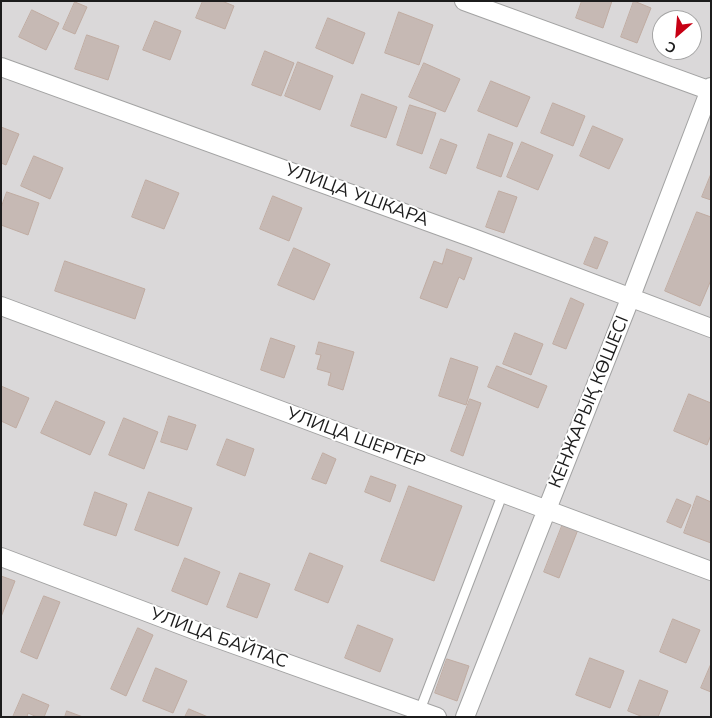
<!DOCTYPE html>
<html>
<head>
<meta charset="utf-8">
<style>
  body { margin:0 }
  #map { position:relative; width:712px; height:718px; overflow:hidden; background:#eee8e0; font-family:Mulish,sans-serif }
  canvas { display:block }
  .frame { position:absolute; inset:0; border:2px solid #1c1c1c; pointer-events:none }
  .north { position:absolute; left:652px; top:10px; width:50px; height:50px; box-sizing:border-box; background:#fff; border:1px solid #a4a4a4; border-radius:50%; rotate:207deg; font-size:14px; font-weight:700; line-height:20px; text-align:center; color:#1c1c1c }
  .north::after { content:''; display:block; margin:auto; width:18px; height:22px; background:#c70014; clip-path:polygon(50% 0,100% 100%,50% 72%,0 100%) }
</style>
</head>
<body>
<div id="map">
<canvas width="712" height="718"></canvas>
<div class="frame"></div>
<div class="north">С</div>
</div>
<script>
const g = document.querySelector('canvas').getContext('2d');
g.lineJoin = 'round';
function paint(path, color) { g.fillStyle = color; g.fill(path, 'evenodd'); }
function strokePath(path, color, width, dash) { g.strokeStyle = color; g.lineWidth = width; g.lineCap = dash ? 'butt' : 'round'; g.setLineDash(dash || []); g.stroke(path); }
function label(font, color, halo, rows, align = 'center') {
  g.font = font + ' Mulish,sans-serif'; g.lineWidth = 4; g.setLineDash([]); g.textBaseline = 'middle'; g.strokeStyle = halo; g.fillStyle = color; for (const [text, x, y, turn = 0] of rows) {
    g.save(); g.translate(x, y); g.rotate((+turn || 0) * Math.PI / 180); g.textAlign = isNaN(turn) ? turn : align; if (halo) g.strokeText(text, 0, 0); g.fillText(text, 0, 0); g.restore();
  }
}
const residential = new Path2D(`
  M1,1H711V717H1ZM662,20H692V50H662Z`);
const building = new Path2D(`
  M203,1H222L234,6L225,29L196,18Z
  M582,1H612L603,28L576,18Z
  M634,1L651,8L637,43L621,37Z
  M75,2L87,7L75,34L63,29Z
  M32,10L59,23L46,50L19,37Z
  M399,12L433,25L419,65L385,53Z
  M328,18L365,33L353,64L316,48Z
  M155,21L181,31L170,60L143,50Z
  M87,35L119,46L108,80L75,69Z
  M265,51L294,63L281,96L252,85Z
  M298,62L333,76L320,110L285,96Z
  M424,63L460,79L445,112L409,97Z
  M491,81L530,97L517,127L478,111Z
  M362,94L397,107L386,138L351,126Z
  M553,103L585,116L573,146L541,133Z
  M410,105L436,113L422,154L397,145Z
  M593,126L623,139L609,169L580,156Z
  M1,127L19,134L6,165L1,163Z
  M489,134L513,143L501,177L477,168Z
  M441,139L457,145L446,174L430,168Z
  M522,142L553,155L538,190L507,177Z
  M34,156L63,168L50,199L21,186Z
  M711,174V200L702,197Z
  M146,180L179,193L164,229L132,217Z
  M499,191L517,197L504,233L486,227Z
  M7,192L39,203L28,235L1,225V208Z
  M273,196L302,208L289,241L260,229Z
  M697,212L711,217V280L700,306L665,291Z
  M595,237L608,242L597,269L584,264Z
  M294,248L330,264L314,300L278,285Z
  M447,249L472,258L464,280L459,277L447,308L420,298L434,261L442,264Z
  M65,261L145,289L135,319L55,291Z
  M571,298L584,304L566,349L553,344Z
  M515,333L543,344L531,375L503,364Z
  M271,338L295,346L284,378L261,370Z
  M319,342L354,352L343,390L328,385L331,373L317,369L321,355L316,354Z
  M451,358L478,367L466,405L439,396Z
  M497,366L547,386L538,408L488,387Z
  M1,386L29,398L16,428L1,421Z
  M689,394L711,403V435L707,445L674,431Z
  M470,399L481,403L463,456L451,451Z
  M56,401L105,422L90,455L41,433Z
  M169,416L196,425L187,450L161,442Z
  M124,418L158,432L144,469L109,455Z
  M227,439L254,449L245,476L217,465Z
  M323,453L336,459L326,484L312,479Z
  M371,476L396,485L390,502L365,492Z
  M409,486L462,506L434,581L381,561Z
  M95,492L127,504L116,536L84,525Z
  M149,492L192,508L178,546L135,530Z
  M697,496L711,502V543L684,533Z
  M677,499L691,505L681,528L667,522Z
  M564,521L579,527L559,578L544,572Z
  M310,553L343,566L328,603L295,590Z
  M185,558L220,572L207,605L172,591Z
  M240,573L270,584L257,618L227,607Z
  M1,576L15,581L1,617Z
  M44,596L60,602L37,659L21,652Z
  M673,619L700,630L686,663L660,652Z
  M358,625L393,639L380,672L345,658Z
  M138,628L153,635L126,696L111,689Z
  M590,658L624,671L610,708L576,695Z
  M447,659L469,666L457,701L435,693Z
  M711,664V692L701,688Z
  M156,668L187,681L173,713L143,701Z
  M640,680L668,691L658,717H643L628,711Z
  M23,694L49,705L44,717H37L28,713L27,717H13Z
  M189,709L208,717H185Z
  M67,711L83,717H65Z`);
const service = new Path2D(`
  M420,710L503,493`);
const minor = new Path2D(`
  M464,1L711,91
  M1,67L473,238L711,328
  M1,306L711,571
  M1,557L202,633L437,717
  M465,717L630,299L711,87`);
const streetNames = [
  ["УЛИЦА УШКАРА",357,195,20],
  ["КЕНЖАРЫҚ КӨШЕСІ",589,402,-68],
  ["УЛИЦА ШЕРТЕР",356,438,20],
  ["УЛИЦА БАЙТАС",219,638,20]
];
paint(residential, '#dad8d9');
paint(building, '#c6b9b4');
strokePath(building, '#c0aca2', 1);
strokePath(service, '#a3a3a3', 11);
strokePath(minor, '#a3a3a3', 20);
strokePath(service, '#fff', 9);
strokePath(minor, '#fff', 18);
label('18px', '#1c1c1c', '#fff', streetNames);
</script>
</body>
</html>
